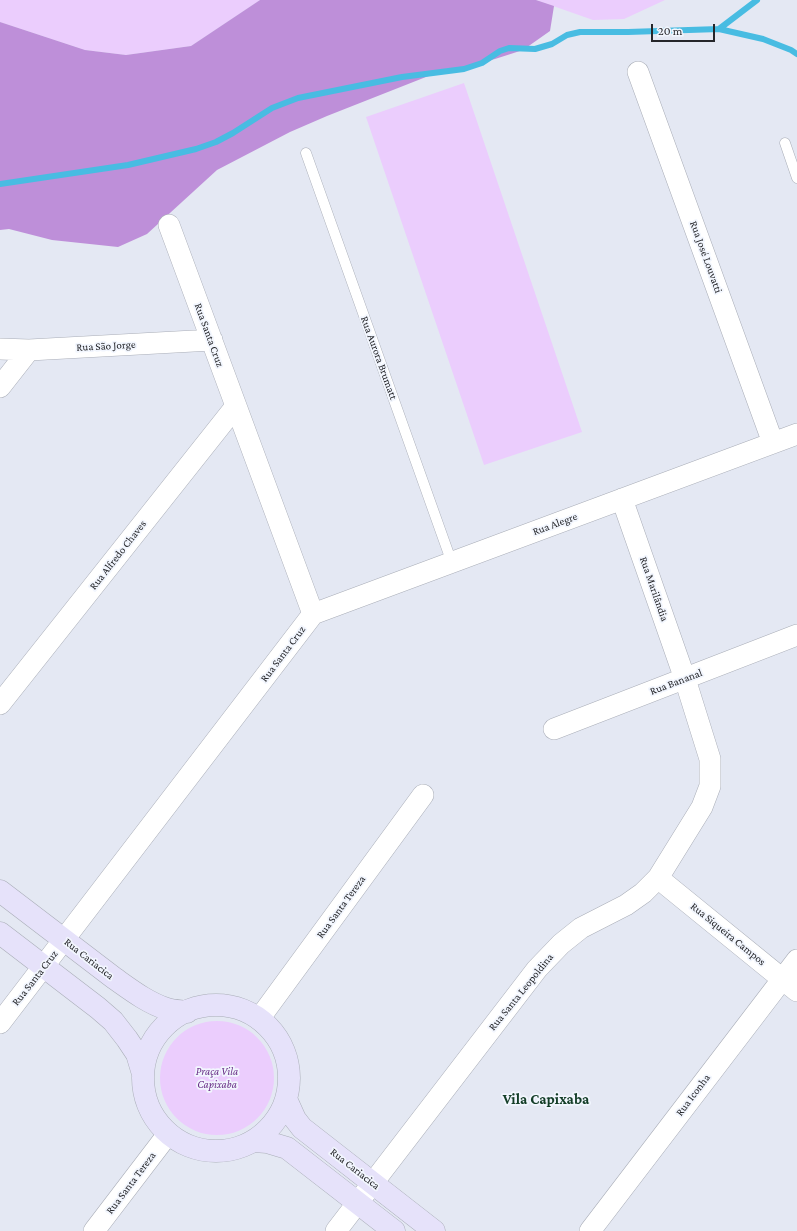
<!DOCTYPE html>
<html>
<head>
<meta charset="utf-8">
<style>
  body { margin:0 }
  #map { position:relative; width:797px; height:1231px; overflow:hidden; background:#e4e8f3; font-family:"Crimson Pro",serif }
  canvas { display:block }
  .scale { position:absolute; left:651px; top:24px; width:64px; height:18px; box-sizing:border-box; border:2px solid #25262a; border-top:0; padding-left:5px; font-size:12px; line-height:14px; white-space:nowrap; color:#25262a; -webkit-text-stroke:3px #f2f6fe; paint-order:stroke }
</style>
</head>
<body>
<div id="map">
<canvas width="797" height="1231"></canvas>
<div class="scale">20 m</div>
</div>
<script>
const g = document.querySelector('canvas').getContext('2d');
g.lineJoin = 'round';
function paint(path, color) { g.fillStyle = color; g.fill(path, 'evenodd'); }
function strokePath(path, color, width, dash) { g.strokeStyle = color; g.lineWidth = width; g.lineCap = dash ? 'butt' : 'round'; g.setLineDash(dash || []); g.stroke(path); }
function label(font, color, halo, rows, align = 'center') {
  g.font = font + ' "Crimson Pro",serif'; g.lineWidth = 3.5; g.setLineDash([]); g.textBaseline = 'middle'; g.strokeStyle = halo; g.fillStyle = color; for (const [text, x, y, turn = 0] of rows) {
    g.save(); g.translate(x, y); g.rotate((+turn || 0) * Math.PI / 180); g.textAlign = isNaN(turn) ? turn : align; if (halo) g.strokeText(text, 0, 0); g.fillText(text, 0, 0); g.restore();
  }
}
const green = new Path2D(`
  M0,0H260L191,46L126,55L85,50L0,22Z
  M536,0H665L624,19L593,20Z
  M464,83L582,432L484,465L366,117Z
  M160 1078a57 57 0 1 1 114 0a57 57 0 1 1-114 0Z`);
const forest = new Path2D(`
  M260,0H536L554,6L550,31L523,50L495,59L431,75L327,116L290,132L217,170L147,234L118,247L52,240L9,229L0,230V22L85,50L126,55L191,46Z`);
const stream = new Path2D(`
  M719,29L757,0
  M0,184L128,165L196,149L216,142L233,133L272,108L298,98L402,77L464,69L482,63L500,51L509,48L535,49L552,44L567,35L580,32H628L719,29L763,39L791,50L797,54`);
const lane = new Path2D(`
  M785,143L797,178
  M306,153L452,563`);
const street = new Path2D(`
  M638,72L773,443
  M169,225L313,614
  M0,349L29,350L212,340
  M0,387L29,350
  M313,614L797,434
  M0,704L236,406
  M554,729L797,635
  M658,878L797,991
  M259,1019L423,795
  M0,1023L313,614
  M94,1231L168,1134
  M336,1231L537,969L561,944L581,928L626,905L643,893L658,878L702,807L710,786V759L685,679L622,499
  M590,1231L797,960`);
const secondary = new Path2D(`
  M0,891L114,978C131,990 148,1003 167,1009C173,1011 180,1011 187,1012
  M0,933L98,1008L113,1021L127,1039L137,1054L143,1074
  M143 1078a73 73 0 1 1 146 0a73 73 0 1 1-146 0Z
  M286,1099L295,1119L302,1128L434,1231
  M254,1141L267,1142L287,1148L394,1231`);
const streetNames = [
  ["Rua José Louvatti",706,257,70],
  ["Rua Santa Cruz",209,335,70],
  ["Rua São Jorge",106,346,-3],
  ["Rua Aurora Brumatt",379,358,70],
  ["Rua Alegre",555,524,-20],
  ["Rua Alfredo Chaves",118,555,-52],
  ["Rua Marilândia",654,589,71],
  ["Rua Santa Cruz",283,654,-53],
  ["Rua Bananal",676,682,-21],
  ["Rua Santa Tereza",341,907,-54],
  ["Rua Siqueira Campos",728,934,39],
  ["Rua Cariacica",89,959,38],
  ["Rua Santa Cruz",35,978,-52],
  ["Rua Santa Leopoldina",521,992,-51],
  ["Rua Iconha",693,1095,-53],
  ["Rua Cariacica",355,1169,38],
  ["Rua Santa Tereza",131,1183,-53]
];
const parkNames = [
  ["Praça Vila",217,1072],
  ["Capixaba",217,1085]
];
const districtNames = [
  ["Vila Capixaba",546,1099]
];
paint(green, '#ebcdfd');
paint(forest, '#be8fd9');
strokePath(stream, '#48bce2', 6);
strokePath(lane, '#a9adb7', 11);
strokePath(street, '#a9adb7', 22);
strokePath(secondary, '#a9adb7', 23);
strokePath(lane, '#fff', 10);
strokePath(street, '#fff', 21);
strokePath(secondary, '#e6e2fa', 22);
label('11px', '#25262a', '#f2f6fe', streetNames);
label('italic 11px', '#6a3088', '#f2f6fe', parkNames);
label('bold 15px', '#133d27', '#f2f6fe', districtNames);
</script>
</body>
</html>
